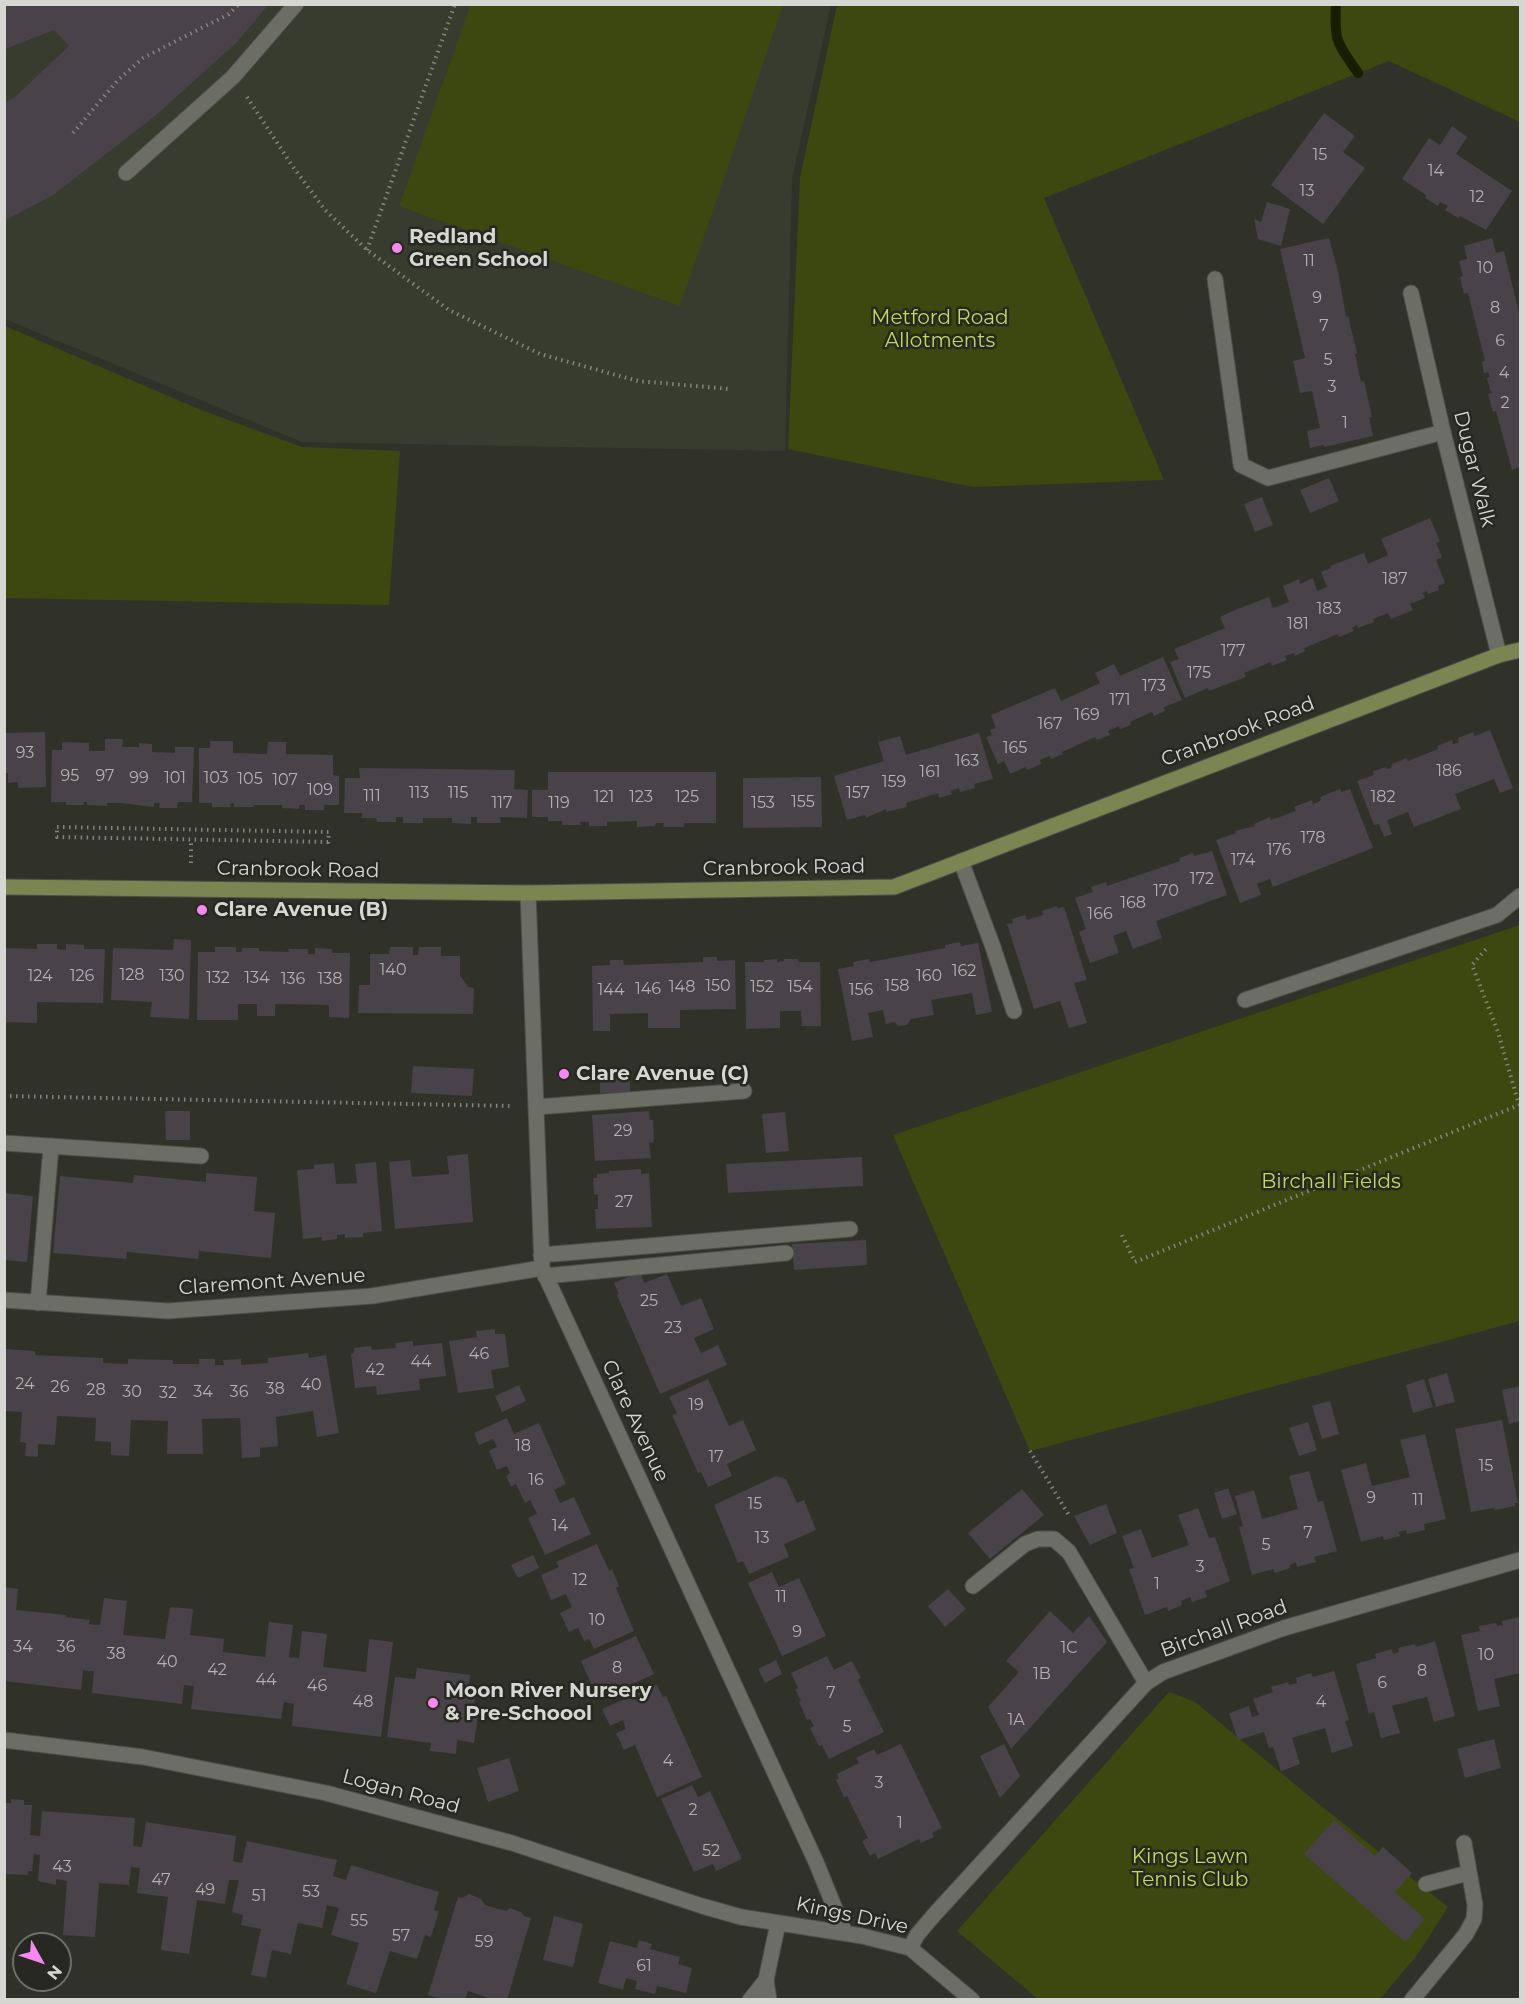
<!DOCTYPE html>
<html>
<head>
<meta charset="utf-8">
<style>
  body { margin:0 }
  #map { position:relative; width:1525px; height:2004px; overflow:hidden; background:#30322a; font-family:Montserrat,sans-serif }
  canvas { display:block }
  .frame { position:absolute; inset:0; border:6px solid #d6d7d2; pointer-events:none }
  .north { position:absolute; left:12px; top:1932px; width:60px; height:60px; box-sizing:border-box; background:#262821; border:2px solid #6c6e68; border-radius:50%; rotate:130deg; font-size:16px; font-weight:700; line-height:24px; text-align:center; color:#d6d7d2 }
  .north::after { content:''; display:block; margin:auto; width:21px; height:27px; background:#f589ef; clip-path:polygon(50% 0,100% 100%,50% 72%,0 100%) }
</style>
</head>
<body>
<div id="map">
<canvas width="1525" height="2004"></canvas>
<div class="frame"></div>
<div class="north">N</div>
</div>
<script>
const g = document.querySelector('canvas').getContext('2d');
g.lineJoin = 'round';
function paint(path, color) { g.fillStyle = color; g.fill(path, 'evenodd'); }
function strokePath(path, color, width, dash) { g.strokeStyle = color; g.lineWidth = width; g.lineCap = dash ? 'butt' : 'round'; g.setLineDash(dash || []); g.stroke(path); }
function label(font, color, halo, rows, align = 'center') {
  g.font = font + ' Montserrat,sans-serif'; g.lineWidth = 5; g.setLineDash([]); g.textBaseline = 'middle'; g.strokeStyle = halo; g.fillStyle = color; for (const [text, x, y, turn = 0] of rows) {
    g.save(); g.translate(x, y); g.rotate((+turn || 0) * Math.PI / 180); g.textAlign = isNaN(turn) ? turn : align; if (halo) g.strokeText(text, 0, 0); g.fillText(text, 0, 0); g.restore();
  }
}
const built = new Path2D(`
  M84,5H831L792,178L785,451L302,442L5,319V50L54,30Z`);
const green = new Path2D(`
  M471,4L783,5L680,306L399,206Z
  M837,5H1520V122L1389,61L1044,198L1164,480L973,487L788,449L800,178Z
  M5,326L201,410L302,447L400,451L389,605L5,598Z
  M1520,925V1321L1030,1451L893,1135Z
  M1169,1692L1195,1702L1315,1801L1448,1907L1418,1954L1380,1999H1038L957,1931Z`);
const stream = new Path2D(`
  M1336,4C1334,43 1337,42 1358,73`);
const building = new Path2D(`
  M4,4H269L236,43L155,116L53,195L4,221V103L16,96L69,46L54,30L4,50Z
  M1324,113L1355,136L1343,152L1365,168L1323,224L1271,185Z
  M1452,126L1467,137L1456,154L1512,191L1486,230L1460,216L1458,218L1445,210L1448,206L1440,202L1438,206L1425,198L1426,195L1402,179L1429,138L1440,145Z
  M1267,202L1290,209L1281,246L1258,239L1254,219L1261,222Z
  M1329,238L1338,271L1346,317L1348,316L1357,353L1355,354L1361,382L1364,381L1372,417L1369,418L1373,436L1324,447V445L1310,448L1307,431L1320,428L1312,391L1300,393L1293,361L1305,358L1280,249Z
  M1492,238L1496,253L1504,251L1520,317V467L1512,470L1496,411L1493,412L1488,394L1493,393L1490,390L1487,378L1490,377L1488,372L1484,373L1482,362L1485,361L1468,293L1464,294L1460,277L1463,276L1459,261L1467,259L1464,246Z
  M1329,478L1339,501L1310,513L1300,490Z
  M1262,497L1273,525L1255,532L1244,504Z
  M1430,518L1440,541L1436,543L1442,557L1436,560L1445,583L1438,586L1439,590L1428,594L1427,591L1423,593L1425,598L1410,604L1413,610L1391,619L1388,613L1373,619L1374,622L1358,628L1357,625L1352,628L1354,631L1339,637L1338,634L1304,648L1305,651L1295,656L1294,653L1285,656L1287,660L1272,666L1271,662L1244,673L1246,677L1209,691L1208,688L1185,698L1170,662L1179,659L1174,649L1225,628L1220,617L1235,610L1269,597L1273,608L1289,602L1283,586L1299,579L1300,584L1313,578L1317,591L1327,587L1321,572L1331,568L1330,566L1364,553L1368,564L1388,555L1381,539Z
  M1163,657L1182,700L1164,707L1165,711L1154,716L1152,712L1145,715L1130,722L1131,725L1120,729L1119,726L1108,731L1110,735L1097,740L1095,737L1062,752L1063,754L1051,759L1050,756L1044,758L1040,760L1041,764L1027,770L1026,767L1010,774L1004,761L998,764L986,737L992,735L990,730L996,728L991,715L1055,688L1061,701L1100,683L1095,673L1114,664L1120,676Z
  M1490,730L1513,788L1500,793L1494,779L1455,794L1461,809L1414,827L1408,812L1387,820L1392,834L1384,837L1379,824L1374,825L1357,781L1374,775L1373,771L1386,767V769L1391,768L1392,764L1407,758L1408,761L1438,749L1437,746L1452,740L1453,744L1457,743L1459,742L1458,738L1473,732L1475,736Z
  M45,732L46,787L18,788V782L8,783V773H4V733Z
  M979,733L993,779L974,784L975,788L960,792L959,788L951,791L952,794L939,798L938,793L906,803L907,807L887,812L886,809L866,818L865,815L847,820L834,776L884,761L878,742L900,736L906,755Z
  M105,739H123L122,747H139V743L152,744V752L175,753V747H194L192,802H178L177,808H159L160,803H154V807L121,803H107V806L87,805V802H84V805H66V802H51L52,750H62V742L89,743V751H105Z
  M210,741H233V753L267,754L268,742H286V754L333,755V775L339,776V805H324V810H305V805H299V809L282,808V805H253L254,807H234V803L230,804L231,807H212V803H199V748H210Z
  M359,768L515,770L514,789L528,790L527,818L500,817L501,823H477V817H471V824L452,823V818H423V823H403V817H396V822H377L376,818H362V813H344L345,778H360Z
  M548,772H716V823H684V827H663L664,823H656L655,826L637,827V821L607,822V826H589V822H580L581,825H562V821H548V817H532V790H548Z
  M821,777L822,827L743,828V778Z
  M1340,789L1342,792L1350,789L1373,848L1273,887L1270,879L1257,884L1261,895L1240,903L1216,840L1236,833L1235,831L1255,826L1254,824L1270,817L1271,820L1296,811L1294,807L1312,800L1313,804L1318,802L1321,800L1320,797Z
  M1212,851L1227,895L1156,921L1162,938L1133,949L1126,931L1113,936L1119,953L1090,963L1079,932L1086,929L1075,898L1093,892L1091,887L1106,882L1107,886L1180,861L1179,858L1193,853L1194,856Z
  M1057,906V908L1064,907L1087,980L1074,983L1087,1023L1069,1028L1060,1001L1034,1009L1007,924L1013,923L1012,919L1025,915L1027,920L1043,915L1042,911Z
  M174,939L191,940L189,1019L150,1017L152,1002L111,1000L113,948L173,950Z
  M960,942L961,946L978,943L992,1012L976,1015L972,993L931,1000L934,1015L911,1019L907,1025L899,1026L894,1022L886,1024L883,1010L868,1013L873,1037L852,1041L838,969L854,966L853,962L869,959L870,962L945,948V945Z
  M37,944H57V949L66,950V944L84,945V949H105L103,1003L37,1002V1023L4,1022V948L37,949Z
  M215,947H236V952H242V948H259V951L289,952L288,949H308V954H315V948L332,949V953H350L349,1018L329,1017V1005L275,1004V1016H257V1004H238V1020H197L198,952H215Z
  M390,947H413V955H418L419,947H441V956H460V975L468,987L474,988L473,1014L358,1013L359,985H370V954H389Z
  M703,957H717V961L735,960L736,1009L680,1010V1028H648V1013L610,1014V1031H593L592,966L610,965V960H623L624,965L703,962Z
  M777,959V962L784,961V959H798V962H820L821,1026H802L801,1011H780V1028L746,1029L745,962H764V960Z
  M413,1066L474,1069L472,1096L411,1093Z
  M630,1073V1092L600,1093V1074Z
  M165,1111H190V1140H166Z
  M649,1111L650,1120H653L654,1142L649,1143L651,1158L595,1161L592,1115Z
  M785,1112L789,1151L766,1153L762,1114Z
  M468,1154L473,1222L395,1229L389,1162L410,1160L412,1177L449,1174L447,1156Z
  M862,1157L863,1186L728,1193L726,1164Z
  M376,1162L382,1231L363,1233V1237L345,1238V1234L337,1235V1239L322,1241V1237L303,1239L297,1170L314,1169V1165L334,1163L336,1184L357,1183L355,1164Z
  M641,1169V1174L649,1173L652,1227L596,1229L595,1209H598V1194L594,1195L593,1178H597V1174L609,1173V1171Z
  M206,1173L257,1177L254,1211L275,1213L271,1258L199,1251L198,1259L127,1252L126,1259L53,1253L60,1176L133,1183L134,1175L206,1182Z
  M4,1193L33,1196L27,1262L4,1260Z
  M866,1240L867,1265L794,1270L792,1244Z
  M640,1272L644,1283L667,1274L681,1306L701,1298L714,1329L694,1338L701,1353L718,1345L727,1365L660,1394L617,1295L619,1294L614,1283Z
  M495,1329V1334H505L509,1367L491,1370L494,1388L458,1393L449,1341L477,1337L476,1331Z
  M413,1341V1346L442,1343L446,1376L419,1379L420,1390L377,1395L376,1386L355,1388L351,1354L354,1353V1348L371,1346L372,1350L396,1348L395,1343Z
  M4,1349L35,1351V1355L103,1358V1363L128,1364V1359L173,1360V1364H199V1359H215V1365H224L223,1360L241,1359V1365L268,1363V1358L308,1353L309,1358L326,1355L339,1433L317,1437L313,1411L276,1417L278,1446L260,1448V1457L242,1458L240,1418L202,1419L203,1454H167L168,1421L131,1420L129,1456L111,1455V1442L95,1441L96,1418L57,1416L55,1445L38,1444V1457L25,1456L26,1443L20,1442L22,1412L4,1411Z
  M1447,1373L1455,1402L1436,1407L1428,1379Z
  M708,1379L729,1426L743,1420L756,1450L727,1464L732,1476L708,1487L701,1472L698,1473L672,1415L677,1413L669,1397Z
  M1424,1379L1433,1407L1413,1413L1406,1385Z
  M519,1385L526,1401L502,1412L495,1396Z
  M1520,1386V1421L1509,1424L1502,1390Z
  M1330,1401L1339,1434L1322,1439L1312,1406Z
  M507,1418L514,1434L539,1423L566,1484L554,1490L560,1503L574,1497L591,1534L545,1555L528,1518L537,1514L530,1500L525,1503L516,1484L511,1487L506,1476L510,1473L507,1466L497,1470L489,1451L497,1447L493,1439L479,1445L474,1433Z
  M1502,1420L1518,1503H1515V1506L1495,1510L1494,1508L1471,1512L1455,1429Z
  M1308,1422L1317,1450L1299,1456L1289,1428Z
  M1425,1434L1446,1519L1424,1524L1425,1530L1407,1534L1406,1530L1399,1532L1400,1536L1384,1540L1383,1536L1361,1542L1341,1470L1366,1463L1372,1486L1410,1477L1400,1440Z
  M1309,1471L1318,1502L1323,1501L1337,1551L1314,1557L1316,1562L1297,1567L1296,1562L1290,1565V1568L1275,1573L1273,1569L1252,1575L1239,1527L1243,1526L1235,1496L1254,1490L1262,1519L1298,1509L1289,1476Z
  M776,1476L786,1479L797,1503L804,1500L816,1530L784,1544L789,1557L749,1574L743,1561L738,1563L714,1505Z
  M1228,1488L1237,1514L1222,1519L1214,1493Z
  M1022,1489L1044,1515L990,1559L968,1533Z
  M1106,1504L1117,1533L1090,1545L1074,1516Z
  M1198,1508L1209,1538L1215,1537L1230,1581L1205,1591L1207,1597L1192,1602L1190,1597L1181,1601L1182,1605L1168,1611L1167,1607L1145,1615L1129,1569L1134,1568L1122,1536L1141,1529L1152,1558L1189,1545L1178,1515Z
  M597,1544L609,1571L612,1569L619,1586L616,1588L634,1631L594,1649L589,1639L584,1641L578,1628L569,1632L560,1613L572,1607L566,1594L551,1600L541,1575L559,1567L556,1562Z
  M533,1555L539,1568L518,1578L511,1565Z
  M772,1572L779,1587L799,1578L826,1636L782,1656L748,1583Z
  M4,1587L18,1589L16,1610L66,1615V1617L90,1620L89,1624L94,1625H100L104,1598L127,1601L123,1635L165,1639L170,1607L193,1609L190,1635L224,1639L223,1652L265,1657L269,1622L293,1625L289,1657L299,1658L302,1631L327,1634L323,1667L366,1672L369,1639L393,1642L381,1737L292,1726L294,1704L284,1702L281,1719L191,1709L194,1686L184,1685L182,1704L92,1693L94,1671H89L83,1670L81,1690L4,1681Z
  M948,1589L966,1609L945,1627L928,1606Z
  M1050,1611L1073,1633L1089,1616L1107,1642L1011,1749L988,1707L1019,1672L1006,1661Z
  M1519,1617L1520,1673L1494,1679L1500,1706L1478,1711L1461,1635L1480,1631L1479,1626L1496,1623L1497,1626L1503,1625L1502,1621Z
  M636,1636L654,1674L598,1700L581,1661Z
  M1435,1641L1455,1716L1434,1722L1427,1697L1392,1706L1400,1733L1381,1738L1374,1712L1369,1714L1356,1664L1376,1658L1375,1654L1392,1649L1393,1654L1399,1652L1398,1648L1415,1644L1416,1647Z
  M827,1656L834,1670L852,1661L861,1678L858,1680L884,1732L829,1759L822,1745L819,1746L810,1728L814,1726L812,1723L810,1719L807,1720L799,1702L801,1701L795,1689L798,1688L791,1673Z
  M776,1660L782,1674L765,1683L758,1669Z
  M417,1668L470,1675L468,1691L476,1692L473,1714L478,1715L474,1743L457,1740L456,1754L430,1751L431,1743L387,1737L395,1677L415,1679Z
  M1334,1671L1349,1720L1345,1721L1353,1746L1332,1753L1325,1728L1308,1733L1292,1738L1300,1764L1281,1771L1273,1747L1269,1748L1264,1732L1238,1740L1229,1713L1249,1706L1252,1717L1259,1715L1253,1699L1273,1692L1271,1687L1288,1682L1289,1685L1297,1683L1296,1678L1311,1673L1313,1677Z
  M657,1685L663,1697L666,1696L702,1777L657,1797L635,1745L624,1750L616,1733L626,1729L623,1720L610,1726L602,1709Z
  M1494,1739L1501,1768L1465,1778L1457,1749Z
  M901,1744L942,1828L932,1833L934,1837L921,1843L919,1839L878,1859L875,1853L870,1856L862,1841L868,1838L847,1796L844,1797L836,1780L839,1778L837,1774L859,1763L856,1758L874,1749L877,1755Z
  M1004,1744L1020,1776L1000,1798L980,1756Z
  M509,1758L519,1791L488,1802L477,1768Z
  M692,1785L698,1797L710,1791L742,1859L716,1871L713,1864L694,1872L661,1799Z
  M11,1799L24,1800V1805H32L30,1835L40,1836L42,1811L135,1818L133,1846L142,1847L146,1822L236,1836L233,1861L242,1863L247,1841L337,1860L333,1876L346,1880L351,1865L439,1892L434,1910L439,1911L431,1937L425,1935L417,1959L390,1951L376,1993L346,1984L359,1943L331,1935L339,1908L327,1905L322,1928L298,1923L291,1954L272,1950L266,1978L251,1975L261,1929L241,1925L243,1915L232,1912L239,1880H229L225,1904L197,1900L189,1954L161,1950L168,1897L137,1893L140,1868L131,1867L129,1885L99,1883L95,1937L63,1935L67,1881L56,1879V1885L38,1881L40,1855L34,1854L32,1871H28V1875L4,1874V1803H11Z
  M1334,1820L1375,1856L1383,1847L1412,1873L1395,1892L1425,1919L1405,1942L1304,1854Z
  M469,1894L481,1899L485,1905L506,1911L510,1908L521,1912L524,1916L531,1918L507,2000H494L468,1991L465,2000H444L428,1995L458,1897L462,1898Z
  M554,1916L583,1924L573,1967L543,1960Z
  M639,1940L652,1944L650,1949L680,1957L678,1964L692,1968L686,1993L657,1986L655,1994L635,1989L637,1981L626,1978L623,1990L598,1983L610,1941L637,1948Z`);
const path = new Path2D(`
  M247,97L291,164L325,210L367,250L449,310L540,354L638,381L730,389
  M73,133L118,80L143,58L229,14L239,4
  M367,250L455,4
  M57,827L329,832L328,842L57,837Z
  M191,863V840
  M4,1096L511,1106
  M1122,1235L1135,1262L1519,1105L1498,1032L1472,965L1487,948
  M1030,1451L1070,1517`);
const service = new Path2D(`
  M126,173L233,77L296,4
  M1215,279L1241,465L1268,478L1443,432
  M961,861L993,947L1014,1011
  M1245,1000L1497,915L1520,896
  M537,1107L744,1091
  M4,1143L201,1156
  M541,1255L850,1229
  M545,1276L786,1253
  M38,1303L51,1146
  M973,1586L1025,1544L1038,1539H1054L1069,1552L1146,1683
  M766,1980L769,2000`);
const minor = new Path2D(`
  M1411,293L1443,432L1499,655
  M528,893L542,1268L816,1862L845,1933
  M4,1300L168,1311L372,1296L542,1268
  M4,1740L143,1757L326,1793L512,1843L702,1906L741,1917L862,1936L910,1948L972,2000
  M1426,1884L1468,1873
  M910,1948L917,1935L934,1915L1146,1683L1163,1672L1284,1628L1520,1560
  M750,2000L766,1980L778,1923
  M1412,2000L1466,1934L1474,1919L1475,1905L1464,1843`);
const secondary = new Path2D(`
  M4,887L528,893L894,887L1499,655L1520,650`);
const markers = [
  [397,248,6,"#f589ef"],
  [202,910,6,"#f589ef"],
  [564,1074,6,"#f589ef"],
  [433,1703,6,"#f589ef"]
];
const numberNames = [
  ["15",1320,155],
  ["14",1436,171],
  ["13",1307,191],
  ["12",1477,197],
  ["11",1309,261],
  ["10",1485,268],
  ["9",1317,298],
  ["8",1495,308],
  ["7",1324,326],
  ["6",1500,341],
  ["5",1328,360],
  ["4",1504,373],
  ["3",1332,387],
  ["2",1505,403],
  ["1",1345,423],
  ["187",1395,579],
  ["183",1329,609],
  ["181",1298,624],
  ["177",1233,651],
  ["175",1199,673],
  ["173",1154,686],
  ["171",1120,700],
  ["169",1087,715],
  ["167",1050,724],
  ["165",1015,748],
  ["93",25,753],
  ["163",967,761],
  ["186",1449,771],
  ["161",930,772],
  ["95",70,776],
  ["97",105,776],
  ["99",139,778],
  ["101",175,778],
  ["103",216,778],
  ["105",250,779],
  ["107",285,780],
  ["159",894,782],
  ["109",320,790],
  ["113",419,793],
  ["115",458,793],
  ["157",858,793],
  ["111",372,796],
  ["121",604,797],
  ["123",641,797],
  ["125",687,797],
  ["182",1383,797],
  ["155",803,802],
  ["117",502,803],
  ["119",559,803],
  ["153",763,803],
  ["178",1313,838],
  ["176",1279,850],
  ["174",1243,860],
  ["172",1202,879],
  ["170",1166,891],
  ["168",1133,903],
  ["166",1100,914],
  ["140",393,970],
  ["162",964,971],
  ["128",132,975],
  ["124",40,976],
  ["126",82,976],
  ["130",172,976],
  ["160",929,976],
  ["132",218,978],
  ["134",257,978],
  ["136",293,979],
  ["138",330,979],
  ["150",718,986],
  ["158",897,986],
  ["148",682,987],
  ["152",762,987],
  ["154",800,987],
  ["146",648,989],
  ["144",611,990],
  ["156",861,990],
  ["29",623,1131],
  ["27",624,1202],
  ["25",649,1301],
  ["23",673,1328],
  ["46",479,1354],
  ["44",421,1362],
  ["42",375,1370],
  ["24",25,1384],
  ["40",311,1385],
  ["26",60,1387],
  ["38",275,1389],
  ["28",96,1390],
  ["30",132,1392],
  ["34",203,1392],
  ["36",239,1392],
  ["32",168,1393],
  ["19",696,1405],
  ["18",523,1446],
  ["17",716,1457],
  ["15",1486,1466],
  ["16",536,1480],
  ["9",1371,1498],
  ["11",1418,1500],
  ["15",755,1504],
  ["14",560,1526],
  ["7",1308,1533],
  ["13",762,1538],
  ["5",1266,1545],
  ["3",1200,1567],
  ["12",580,1580],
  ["1",1157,1584],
  ["11",781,1597],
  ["10",597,1620],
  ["9",797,1632],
  ["34",23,1647],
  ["36",66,1647],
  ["1C",1069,1648],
  ["38",116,1654],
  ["10",1486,1655],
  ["40",167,1662],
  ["8",617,1668],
  ["42",217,1670],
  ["8",1422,1671],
  ["1B",1042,1674],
  ["44",266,1680],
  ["6",1382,1683],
  ["46",317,1686],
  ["7",831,1693],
  ["48",363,1702],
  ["4",1321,1702],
  ["1A",1016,1720],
  ["5",847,1727],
  ["4",668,1761],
  ["3",879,1783],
  ["2",693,1810],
  ["1",900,1823],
  ["52",711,1851],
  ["43",62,1867],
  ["47",161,1880],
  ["49",205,1890],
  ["53",311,1892],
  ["51",259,1896],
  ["55",359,1921],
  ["57",401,1936],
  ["59",484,1942],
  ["61",644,1966]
];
const poiNames = [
  ["Redland",409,237],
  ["Green School",409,260],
  ["Clare Avenue (B)",214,910],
  ["Clare Avenue (C)",576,1074],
  ["Moon River Nursery",445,1691],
  ["& Pre-Schoool",445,1714]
];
const parkNames = [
  ["Metford Road",940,318],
  ["Allotments",940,341],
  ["Birchall Fields",1331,1182],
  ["Kings Lawn",1190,1857],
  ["Tennis Club",1190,1880]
];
const streetNames = [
  ["Dugar Walk",1474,469,76],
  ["Cranbrook Road",1238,732,-21],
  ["Cranbrook Road",784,868,-1],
  ["Cranbrook Road",298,870,1],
  ["Claremont Avenue",272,1282,-4],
  ["Clare Avenue",635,1421,65],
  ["Birchall Road",1224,1629,-20],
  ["Logan Road",401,1792,15],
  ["Kings Drive",852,1916,12]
];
paint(built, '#383c2e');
paint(green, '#3d4811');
strokePath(stream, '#161d00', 10);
paint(building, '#494248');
strokePath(service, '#4d4f48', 17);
strokePath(minor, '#4d4f48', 17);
strokePath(secondary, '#4d4f48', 17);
strokePath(path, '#83857e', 4, [1.5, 4.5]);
strokePath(service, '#6c6e66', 15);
strokePath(minor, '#6c6e66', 15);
strokePath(secondary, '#7b8551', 15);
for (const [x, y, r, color] of markers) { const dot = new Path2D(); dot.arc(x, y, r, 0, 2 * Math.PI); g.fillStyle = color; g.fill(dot); strokePath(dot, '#262821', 2); }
label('16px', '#b3b2b0', null, numberNames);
label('bold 20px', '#d6d7d2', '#262821', poiNames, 'left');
label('20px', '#bfdc58', '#262821', parkNames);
label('20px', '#d6d7d2', '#262821', streetNames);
</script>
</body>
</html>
